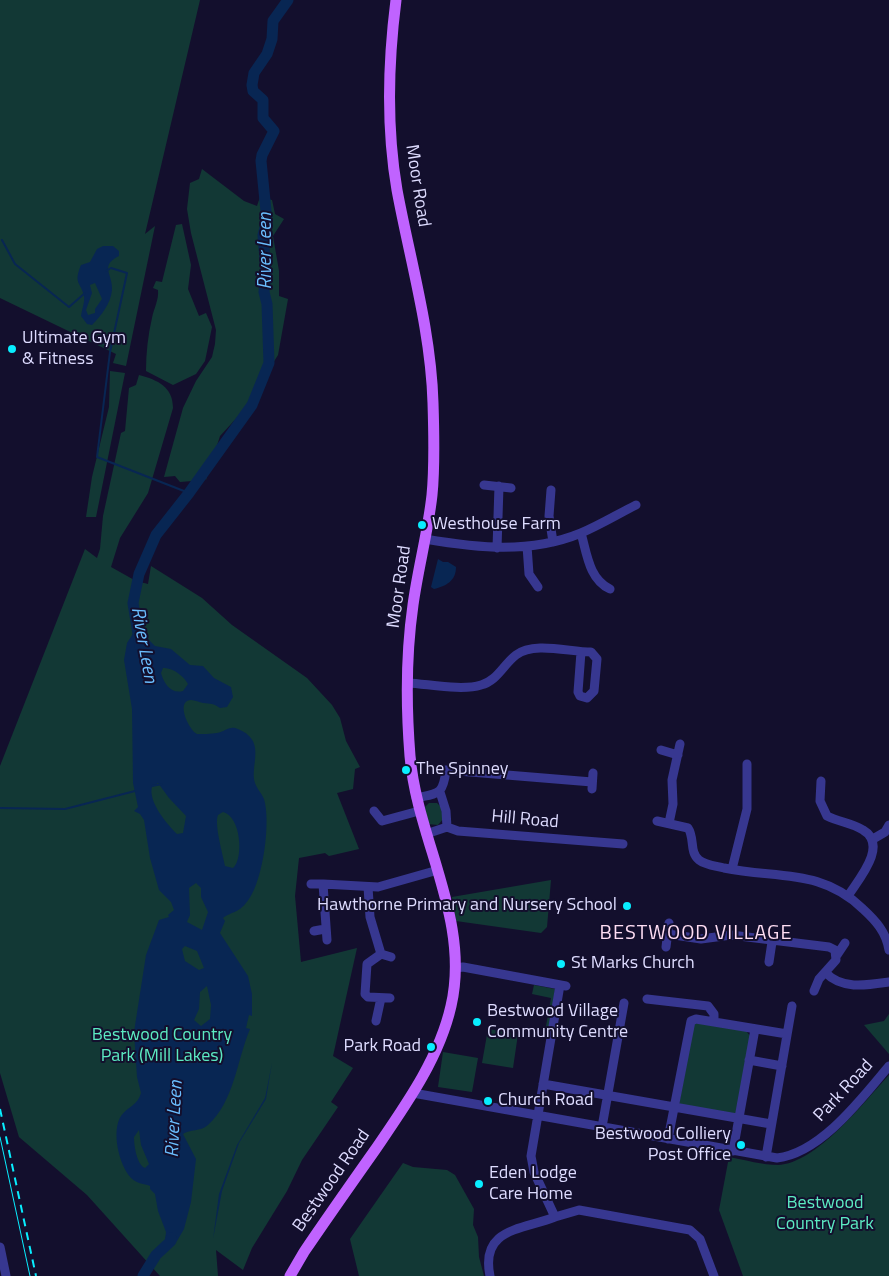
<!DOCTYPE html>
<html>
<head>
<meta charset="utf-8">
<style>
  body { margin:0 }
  canvas { display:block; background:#130f2d }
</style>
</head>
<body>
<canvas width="889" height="1276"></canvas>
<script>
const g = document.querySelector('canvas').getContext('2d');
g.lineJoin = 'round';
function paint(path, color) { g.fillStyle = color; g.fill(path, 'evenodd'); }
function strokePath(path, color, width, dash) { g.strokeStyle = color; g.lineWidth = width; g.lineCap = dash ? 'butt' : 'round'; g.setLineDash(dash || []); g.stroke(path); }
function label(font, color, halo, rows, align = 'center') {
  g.font = font + ' "Titillium Web",sans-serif'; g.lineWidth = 4; g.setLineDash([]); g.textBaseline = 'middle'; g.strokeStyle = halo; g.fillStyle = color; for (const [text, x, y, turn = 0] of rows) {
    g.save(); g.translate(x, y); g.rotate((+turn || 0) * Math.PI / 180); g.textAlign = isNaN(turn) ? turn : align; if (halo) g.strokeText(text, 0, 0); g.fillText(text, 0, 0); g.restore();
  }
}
const green = new Path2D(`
  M0,0H200L145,234L155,226L126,366L113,363L116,354L0,298Z
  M202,169L244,201L257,206L260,197L272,200L275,214L284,219L273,236L279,271V296L288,299L278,355L243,411L220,436L206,480L201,472L192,481L180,482L175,476L164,477L183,408L196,381L212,357L215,344L216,330L191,233L187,209L190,183L199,179Z
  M182,224L191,265L188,289L199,316L206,313L212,327L205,361L196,374L173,385L146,371C146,353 148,335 152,318C154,308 159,300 158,290L153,288L156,281L162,282L176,225Z
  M110,371L125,373L96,517H86L92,477L109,407Z
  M139,375C158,380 173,387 173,408L148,493L120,538L111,567L136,581L148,584L151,566L202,598L232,625L307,678L332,705L340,718L346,741L360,767L355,769L353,789L337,793L359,849L329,856L325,853L299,858L295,896L301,962L357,948L333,1056L353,1068L331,1102L338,1107L302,1160L287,1191L252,1248L243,1270L216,1250L218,1276H160L87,1195L19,1137L0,1073V766L85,549L97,558L100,549L103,516L121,433L125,431L129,388L136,385Z
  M429,803H437L441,807L443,819L438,825L428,824L425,807Z
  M551,880L547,927L541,933L456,921L452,897Z
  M534,985L555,989L549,1032H545L551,998L532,994Z
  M889,1014V1054L864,1025L884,1021Z
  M696,1023L746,1031L751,1037L738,1114L735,1115L679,1105L692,1025Z
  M488,1029L518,1034L513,1068L482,1063Z
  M443,1052L478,1058L472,1092L438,1087Z
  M889,1075V1276H743L719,1210L729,1157C745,1160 763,1165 778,1165C816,1164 865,1101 889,1075Z
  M403,1163L413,1167L447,1170L455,1175L474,1209L473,1225L478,1237L479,1257L484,1276H359L350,1239Z`);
const water = new Path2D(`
  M103,246H113L119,251V256C99,266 113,274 112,290C111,303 101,316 92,325L87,324L81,316C82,309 85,302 84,296C81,282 73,284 81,265L90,262L97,249ZM95,283L102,299L95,309V313L88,315L86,310L92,293L90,285Z
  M438,559L443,562H448L456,567C456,581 446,586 434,589L431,587Z
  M140,631L155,646L171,649L190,665L203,666L214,678L231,687L233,697L227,707L220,708C213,703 211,704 203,703C198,702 192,698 187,701C178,706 189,730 197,734C203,734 211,734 217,733C225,732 229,725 238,729C265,740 252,761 254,779C255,787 261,792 264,799C271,822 263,879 249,899C239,914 232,911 223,918L225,921L220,933L248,976L252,994V1016L249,1015L246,1028L250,1029C237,1060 234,1102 208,1125C200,1132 190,1129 183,1134L196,1159L191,1202L184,1229L177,1241L166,1252L159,1246L165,1241L166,1232L158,1211L155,1194L150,1189V1186C143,1183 139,1185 131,1178C119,1165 111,1131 121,1116C127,1107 138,1105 141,1093L137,1077L134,1032L146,955L159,920L169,917L168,915L174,910L171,902L159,890L150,858L144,820L140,814L134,811L138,807L133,783L132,709L124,660L127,643L134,632ZM163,668C172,667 184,676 188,684L183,691C171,694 164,684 161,673ZM158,783L169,798L186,816L183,833L177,834C167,824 148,802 152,787ZM223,812C241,816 244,859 233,868L225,866C223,855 214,824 218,815ZM196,883L201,888V897L208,912L202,930L187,922L190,915L189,888ZM185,946L197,951L204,968L199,970L185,961L182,949ZM207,986L211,1005L210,1019L201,1026L194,1020L199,1009L200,992ZM139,1130L141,1145L149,1164L145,1168C137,1165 134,1146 134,1137Z
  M272,1063L266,1099L239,1143L222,1191L213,1239L219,1194L237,1145L265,1098Z`);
const stream = new Path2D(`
  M2,240L15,264L69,307L85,293
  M106,271L111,268L127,273L110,352L97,457L189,493
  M152,786L162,784
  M0,808L65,809L135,791`);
const river = new Path2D(`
  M140,646L133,603L139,574L156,535L189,493L252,405L269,363L267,304L264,292L266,271L263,235L267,221L261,161L262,155L274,131L263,118V100L253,91L252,85L254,73L267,54L272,39L273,21L288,0
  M143,1276L156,1255L171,1241V1238`);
const minor = new Path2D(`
  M484,485L511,488
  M551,490L549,516L553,542
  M581,533C587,554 589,579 610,589
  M425,539C478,548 530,554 581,533C600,525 618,514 636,505
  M527,546L529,574L538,587
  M497,548L499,486
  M408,683C428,684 462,691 481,685C497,681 503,665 516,655C534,641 569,652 591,652L597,659L594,691L587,698L580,696L578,692L581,652
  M661,750L678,755
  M821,781L820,801L827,816C839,822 852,823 863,830C889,845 858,880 848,896
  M592,789L593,773
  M440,792L446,811L447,827
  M416,798C439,793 443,795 446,770L592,782
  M374,811L382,821L419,811
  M657,821L688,828C695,838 689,852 699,860C705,865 716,866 724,868C776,879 821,868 863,909C876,921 886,932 889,950
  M669,823L673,804L672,780L680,744
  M426,834L447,827L458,831L623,844
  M873,839L885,832L889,825
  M732,869L747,809V764
  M311,884H323
  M368,887L370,917L381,954
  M314,931L325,929
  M668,934L701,939L731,935L829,947L835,950L836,960L819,979L814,991
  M327,940L323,884L378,887L438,870
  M666,947L669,923
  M837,955L845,943
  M769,962L772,942
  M456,968L463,967L566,986
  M826,973C842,990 868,985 889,982
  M390,998L368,997L365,994L367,964L381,954L391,957
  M647,999L708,1006L714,1014V1022
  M376,1021L381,998
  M749,1060L782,1066
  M543,1084L771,1124
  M413,1093L777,1158C821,1153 862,1098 889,1066
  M602,1127L624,1003
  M668,1139L691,1021L696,1019L787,1034
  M733,1151L755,1029
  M766,1157L792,1006
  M555,1217L579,1210L690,1230L700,1239L714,1276
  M0,1247L6,1276
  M490,1276C480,1228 522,1230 555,1217L534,1172L531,1156L560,985`);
const major = new Path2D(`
  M290,1276L304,1252C327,1218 351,1184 375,1150C405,1106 439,1059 451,1006C471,920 417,840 410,756C406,706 406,654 413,605C418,568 428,532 432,495C435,465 434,434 433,403C431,331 410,260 397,190C386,126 388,63 396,0`);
const tram = new Path2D(`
  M0,1137L30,1276`);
const rail = new Path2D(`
  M0,1109L36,1276`);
const markers = [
  [12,349,5,"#08eeff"],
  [422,525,5,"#08eeff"],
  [406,770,5,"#08eeff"],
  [627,906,5,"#08eeff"],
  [561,964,5,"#08eeff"],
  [477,1022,5,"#08eeff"],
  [431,1047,5,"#08eeff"],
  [488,1101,5,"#08eeff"],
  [741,1145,5,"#08eeff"],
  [479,1184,5,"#08eeff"]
];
const streetNames = [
  ["Moor Road",417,186,81],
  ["Moor Road",400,587,-82],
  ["Hill Road",525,820,5],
  ["Park Road",844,1091,-47],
  ["Bestwood Road",332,1181,-55]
];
const poiNames = [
  ["Ultimate Gym",22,339],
  ["& Fitness",22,360],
  ["Westhouse Farm",432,525],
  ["The Spinney",416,770],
  ["Hawthorne Primary and Nursery School",617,906,"right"],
  ["St Marks Church",571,964],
  ["Bestwood Village",487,1012],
  ["Community Centre",487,1033],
  ["Park Road",421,1047,"right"],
  ["Church Road",498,1101],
  ["Bestwood Colliery",731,1135,"right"],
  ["Post Office",731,1156,"right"],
  ["Eden Lodge",489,1174],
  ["Care Home",489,1195]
];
const parkNames = [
  ["Bestwood Country",162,1036],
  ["Park (Mill Lakes)",162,1057],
  ["Bestwood",825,1204],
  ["Country Park",825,1225]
];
const waterNames = [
  ["River Leen",266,251,-90],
  ["River Leen",143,645,80],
  ["River Leen",175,1119,-87]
];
const quarterNames = [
  ["BESTWOOD VILLAGE",696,934]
];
paint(green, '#123835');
paint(water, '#082653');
strokePath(stream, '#082653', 2);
strokePath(river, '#082653', 11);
strokePath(minor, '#373790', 9);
strokePath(major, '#c063ff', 11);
strokePath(tram, '#08eeff', 1);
strokePath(rail, '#08eeff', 2, [8, 6]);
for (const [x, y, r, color] of markers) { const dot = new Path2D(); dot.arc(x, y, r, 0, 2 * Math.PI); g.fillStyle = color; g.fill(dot); strokePath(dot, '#130f2d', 2); }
label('18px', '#dedcff', '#130f2d', streetNames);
label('18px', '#dedcff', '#130f2d', poiNames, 'left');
label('18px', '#5ceac2', '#130f2d', parkNames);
label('italic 19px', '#6abeff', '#130f2d', waterNames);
g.letterSpacing = '1px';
label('20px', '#ffdef4', '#130f2d', quarterNames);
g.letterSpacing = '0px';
</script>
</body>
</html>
